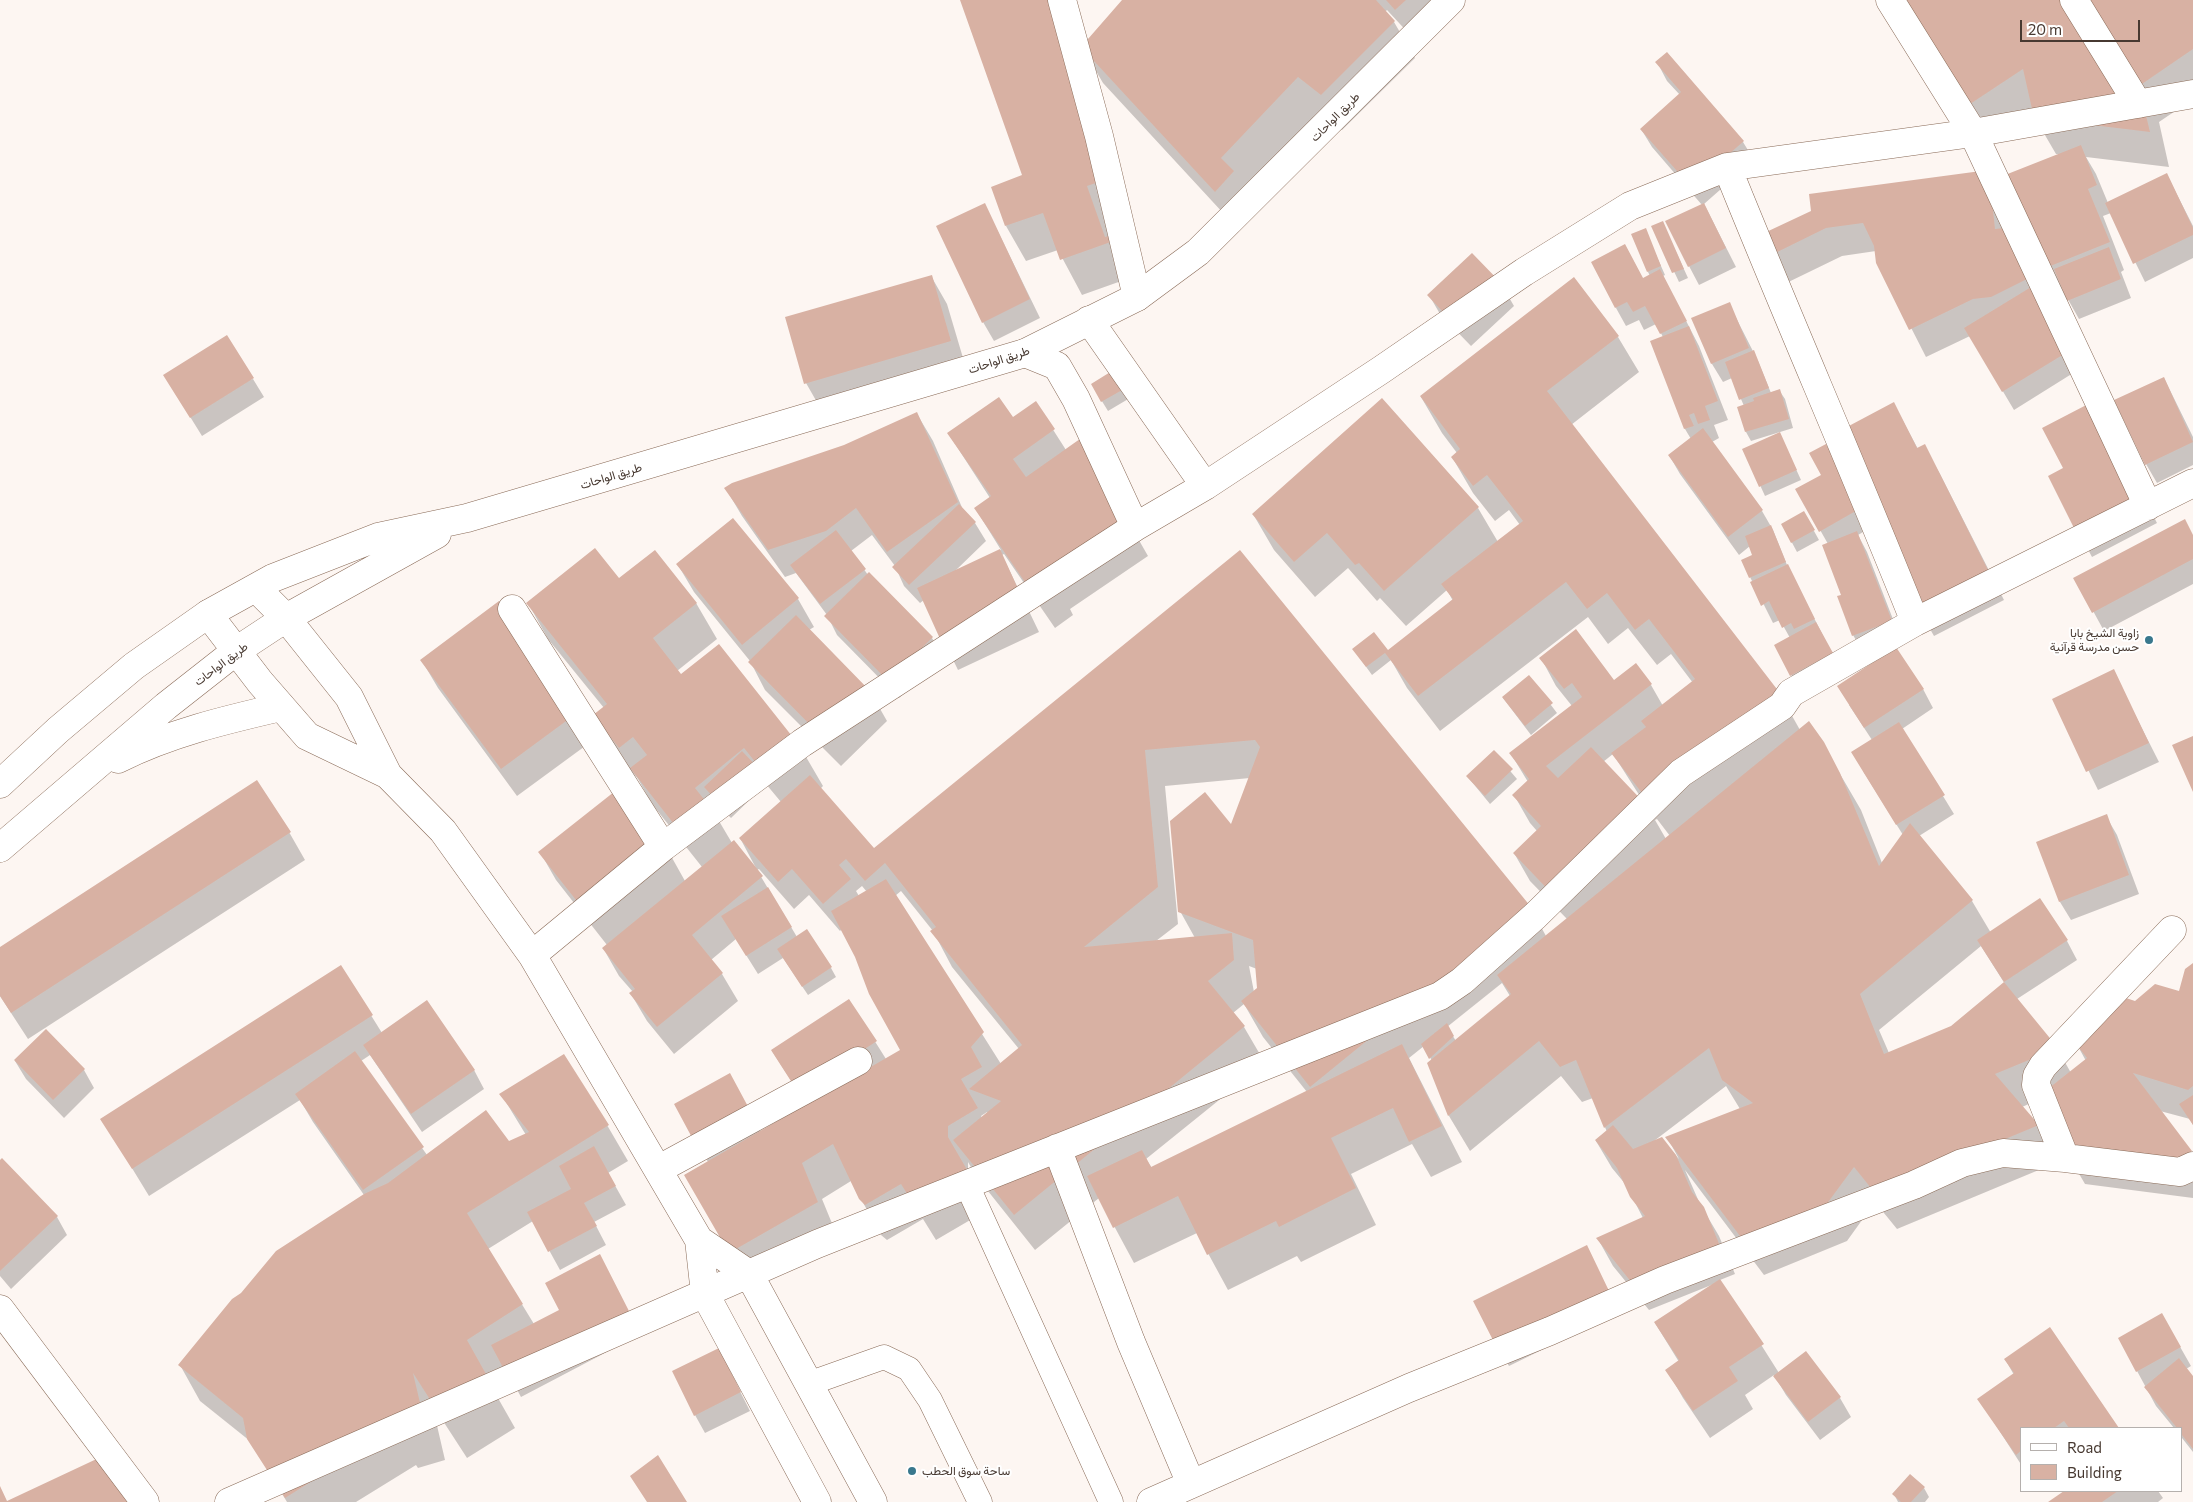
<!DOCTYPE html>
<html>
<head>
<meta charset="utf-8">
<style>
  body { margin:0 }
  #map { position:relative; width:2193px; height:1502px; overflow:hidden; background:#fdf6f2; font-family:Commissioner,sans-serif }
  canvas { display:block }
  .legend { position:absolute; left:2020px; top:1427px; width:162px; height:65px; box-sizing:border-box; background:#fff; border:1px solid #b5b0ad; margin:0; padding:6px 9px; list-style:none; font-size:15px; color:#473931 }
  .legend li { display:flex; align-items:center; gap:10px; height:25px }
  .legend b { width:25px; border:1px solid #b5b0ad }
  .scale { position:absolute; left:2020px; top:20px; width:120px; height:22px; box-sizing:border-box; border:2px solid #473931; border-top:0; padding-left:6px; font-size:15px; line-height:18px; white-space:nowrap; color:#473931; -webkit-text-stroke:4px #fff; paint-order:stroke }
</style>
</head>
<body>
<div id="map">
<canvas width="2193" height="1502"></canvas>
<ul class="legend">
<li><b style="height:6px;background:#fff"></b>Road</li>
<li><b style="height:14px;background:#d8b1a3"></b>Building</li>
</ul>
<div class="scale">20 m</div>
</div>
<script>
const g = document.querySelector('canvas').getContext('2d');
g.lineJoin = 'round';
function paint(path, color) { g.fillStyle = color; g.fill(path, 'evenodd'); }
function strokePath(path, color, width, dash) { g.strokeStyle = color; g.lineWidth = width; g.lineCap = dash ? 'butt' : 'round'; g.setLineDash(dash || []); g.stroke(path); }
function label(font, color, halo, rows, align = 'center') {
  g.font = font + ' Commissioner,Vazirmatn,sans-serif'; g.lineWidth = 4; g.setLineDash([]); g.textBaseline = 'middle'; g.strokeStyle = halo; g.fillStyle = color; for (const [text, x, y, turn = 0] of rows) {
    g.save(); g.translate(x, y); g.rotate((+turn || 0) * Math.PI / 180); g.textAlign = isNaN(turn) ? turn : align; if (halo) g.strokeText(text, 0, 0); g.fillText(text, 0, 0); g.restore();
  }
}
const shadow = new Path2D(`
  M962,0H1054L1141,274L1082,295L1058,250L1026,261L1006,226L1024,176Z
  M1124,0H1451L1412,37L1387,10L1385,12L1394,22L1415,58L1342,130L1319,112L1244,191L1236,227L1103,83L1082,47Z
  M2193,0V99L2159,122L2169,167L2086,157L2096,174L2108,203L2167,175L2193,226V258L2145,282L2111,213L2103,216L2124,270L2121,272L2131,298L2079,319L2065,294L2060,296L2044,269L2061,154H2056L2035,118L1986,143L1894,7Z
  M1657,62L1743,142L1754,160L1704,204L1736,267L1699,285L1689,266L1702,205L1652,147L1641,129L1680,95L1667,81Z
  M1981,172L2078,370L2014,410L1970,336L1926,357L1878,263L1876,251L1842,256L1772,290L1747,243Z
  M985,205L1040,318L994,341L983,322Z
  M1653,227L1667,232L1688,278L1679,282Z
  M1645,230L1665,275L1663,276L1699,346L1728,420L1714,425L1719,438L1712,442L1762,511L1773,530L1787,565L1837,663L1796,684L1776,646L1790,638L1780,620L1773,623L1750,577L1754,556L1750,546L1739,555L1680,474L1669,455L1691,439L1685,429L1663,337L1656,324L1644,330L1639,320L1626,326L1616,308L1625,245L1643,279L1650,276L1648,272Z
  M931,276L947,304L966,368L822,411L806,383Z
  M1574,279L1618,337L1639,372L1571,425L1782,698L1800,730L1822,743L1861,810L1882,863L1903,835L1863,771L1872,740L1849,705L1923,689L1933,708L1902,729L1954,814L1919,836L1972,901L1991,933L2040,900L2067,941L2077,960L2017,999L2057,1048L2071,1073L2086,1061L2074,1039L2135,1002L2180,992L2193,964V1125L2190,1119L2160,1111L2193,1155V1198L2085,1184L2064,1148L2047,1096L2022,1107L2038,1126L2058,1162L1897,1229L1875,1202L1847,1241L1764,1275L1685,1170L1700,1204L1719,1236L1735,1274L1720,1280L1779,1373L1806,1353L1840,1398L1851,1417L1820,1440L1786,1395L1774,1375L1745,1395L1753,1409L1710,1438L1683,1398L1667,1370L1679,1362L1655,1323L1714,1284L1649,1310L1613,1266L1598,1239L1643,1218L1626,1185L1612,1168L1596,1141L1607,1132L1593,1098L1582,1102L1561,1076L1470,1151L1449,1116L1428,1064L1432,1061L1424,1046L1409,1058L1462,1162L1431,1177L1412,1144L1351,1174L1376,1225L1301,1262L1297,1256L1228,1290L1197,1233L1134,1263L1099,1198L1035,1250L976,1176L968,1162V1173L989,1209L936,1240L923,1219L887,1240L881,1235L851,1181L822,1199L838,1238L751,1288L685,1175L708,1162L675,1105L729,1075L761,1132L807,1105L772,1051L849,1000L886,1059L902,1050L842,929L840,931L809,895L794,909L759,869L757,870L797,937L831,968L836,977L808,995L783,958L758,974L736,939L711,960L722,974L738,1001L674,1054L647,1021L631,994L633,992L619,976L603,948L607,945L556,880L540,852L671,856L685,881L702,867L652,804L638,779L615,751L595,716L604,708L548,639L528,603L619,580L696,603L717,639L677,671L681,676L802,750L823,786L820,789L878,857L1240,552L1530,907L1546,936L1567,919L1530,881L1514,853L1537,831L1530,823L1514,795L1528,782L1511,754L1572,706L1556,686L1541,658L1614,682L1651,685L1663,706L1693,683L1671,654L1657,665L1628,628L1608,644L1588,617L1440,731L1407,688L1391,660L1372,675L1354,650L1388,652L1453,601L1447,590L1406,626L1380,598L1377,601L1348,568L1315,597L1274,550L1253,514L1382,400L1478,508L1498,542L1520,525L1509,510L1495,521L1473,493L1452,457L1457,453L1442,433L1421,397ZM1613,754L1643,801L1642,803L1603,762ZM1250,778L1231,827L1180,911L1195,938L1156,941L1178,924L1165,786ZM766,784L781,802L740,838L757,870L732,843L719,821L727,814L731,818ZM1657,819L1670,836L1666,839L1655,820ZM862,886L867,892L859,896L856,891ZM901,891L933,931L952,967L1019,1049L1001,1064L895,896ZM1981,946L2005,984L1951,1028L1889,1053L1879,1030ZM1249,966L1257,969L1258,988L1254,992ZM1502,983L1510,996L1456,1041L1447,1027ZM1244,1004L1263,1037L1307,1092L1152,1168L1146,1159L1265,1063L1244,1027L1233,1013ZM1726,1086L1740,1109L1667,1137L1679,1159L1662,1139L1654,1141ZM987,1112L988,1113L982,1118L981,1116Z
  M1503,287L1514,306L1471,346L1440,314L1429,295Z
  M1729,304L1758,361L1771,393L1779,390L1785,399L1793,428L1751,441L1746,432L1744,406L1732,378L1723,382L1712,364L1693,319Z
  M1119,368L1135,395L1108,411L1092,385Z
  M2164,378L2193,437V465L2157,483L2146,464Z
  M253,379L264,397L202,436L176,394Z
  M1036,403L1066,450L1132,528L1148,556L1070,609L1073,615L1055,628L1004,554L1002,555L1039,632L958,670L924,600L920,603L904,586L895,566L872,535L851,551L868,575L932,638L943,657L899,698L837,635L827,615L796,573L785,577L742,516L726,489L845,447L917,414L933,441L964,512L975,523L986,541L954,572L1001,550L975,508L990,498L948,433L1013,419Z
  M1894,404L1918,449L1924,446L1940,474L2004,600L1934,636L1918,608Z
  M2109,430L2157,523L2092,557L2077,529L2064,469Z
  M1780,434L1801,480L1765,496L1744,450Z
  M1823,475L1870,528L1858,535L1867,552L1901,640L1864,654L1853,635L1828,544L1797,489Z
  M1804,513L1819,540L1797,552L1782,524Z
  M733,519L798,599L814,627L809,630L871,693L887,721L841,766L765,690L750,661L694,592L678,565Z
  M2193,536V584L2104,631L2075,578Z
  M520,631L592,741L517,796L438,688L422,661Z
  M2113,671L2159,762L2098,790L2054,700Z
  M1529,676L1557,713L1531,735L1503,698Z
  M1494,752L1517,779L1490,804L1467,776Z
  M2106,816L2117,835L2139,894L2071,920L2060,902L2038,842Z
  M289,832L305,860L28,1039L0,996V948Z
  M341,967L382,1033L474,1070L484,1089L422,1132L370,1055L361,1061L427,1155L508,1143L526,1135L501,1094L607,1125L628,1161L608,1173L626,1205L594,1222L606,1245L560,1270L533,1221L488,1249L534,1324L641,1334L521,1397L504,1366L486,1377L515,1428L467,1458L432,1404L445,1460L418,1468L416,1465L356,1502H287L250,1441L200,1401L180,1365L364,1195L313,1122L300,1100L149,1196L102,1119Z
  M15,1061L84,1070L94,1088L64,1118L26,1079Z
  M0,1162L57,1217L67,1235L11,1289L0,1276Z
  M1586,1247L1619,1312L1509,1366L1498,1348Z
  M2162,1315L2191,1366L2186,1369L2193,1378V1452L2182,1438V1428H2174L2156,1406L2137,1371Z
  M2050,1329L2118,1428H2022V1466L1979,1399L2014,1375L2005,1359Z
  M719,1350L750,1411L705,1433L695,1415Z
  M1924,1488L1929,1497L1925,1502H1898L1894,1494Z
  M2066,1491H2158L2163,1498L2158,1502H2050Z`);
const building = new Path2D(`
  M960,0H1048L1111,178L1087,186L1105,237L1120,232L1122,238L1060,260L1043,213L1005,226L991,187L1022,175Z
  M1122,0H1376L1395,21L1321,95L1298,77L1221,158L1234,171L1215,192L1081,47Z
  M1386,0H1406L1395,10Z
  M1891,0H2193V49L2139,86L2150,132L2034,118L2023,69L1964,108Z
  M1667,52L1744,141L1691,187L1640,129L1681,92L1655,62Z
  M2081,145L2097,185L2088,189L2110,242L2043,269L2005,175Z
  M1981,171L1991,191L1995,229L2013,227L2029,278L1991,297L1973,299L1909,330L1876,263L1874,246L1863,223L1826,228L1755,263L1745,242L1811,211L1809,194Z
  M2167,173L2193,228V235L2133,264L2105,203Z
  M985,203L1030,299L982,323L936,226Z
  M1704,203L1726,248L1688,267L1665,221Z
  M1663,221L1684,269L1672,273L1651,226Z
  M1646,228L1661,266L1647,272L1631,234Z
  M1625,244L1643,278L1660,269L1687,321L1660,334L1645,306L1633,312L1627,302L1615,308L1591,262Z
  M2109,247L2121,279L2067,301L2054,269Z
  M1472,253L1504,286L1459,329L1427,295Z
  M932,275L951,341L804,384L785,317Z
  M1574,277L1619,336L1547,391L1783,697L1652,806L1611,753L1646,727L1641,721L1695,679L1649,619L1635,630L1607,593L1587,609L1566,582L1418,696L1385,653L1366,667L1352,649L1374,632L1388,650L1453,599L1441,584L1523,521L1487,475L1473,486L1451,457L1460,449L1420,396Z
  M2036,284L2069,351L2002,392L1964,328Z
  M1730,302L1749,348L1711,364L1691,318Z
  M1689,326L1718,401L1705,406L1710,420L1698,424L1694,413L1689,415L1694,426L1684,429L1650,341Z
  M227,335L254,378L190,418L163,375Z
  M1754,350L1769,388L1739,400L1725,362Z
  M1120,366L1131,385L1101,402L1091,384Z
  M2164,377L2193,442L2145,465L2114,400Z
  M1780,389L1789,419L1745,432L1737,407L1754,401L1753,398Z
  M999,397L1013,417L1036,401L1055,429L1013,459L1026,477L1087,434L1133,527L1038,601L974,508L991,496L947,433Z
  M1382,398L1479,507L1384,591L1359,563L1355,565L1327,533L1294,562L1252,514Z
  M2094,401L2143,495L2075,530L2048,476L2063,468L2042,428Z
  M1894,402L1917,448L1925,444L1989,572L1917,609L1830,436Z
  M917,412L958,502L887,552L856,508L826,531L768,550L724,488L732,483L844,445Z
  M1703,428L1763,510L1728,537L1668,455Z
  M1780,432L1797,470L1759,487L1742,449Z
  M1826,444L1861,508L1819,532L1795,489L1821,475L1809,453Z
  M959,504L976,522L909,585L892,567Z
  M1804,511L1815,530L1791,543L1781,524Z
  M733,518L799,598L742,645L676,564Z
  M2185,519L2193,535V559L2092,613L2073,578Z
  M1771,525L1786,562L1749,578L1741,560L1752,555L1745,536Z
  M836,530L866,569L820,604L790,565Z
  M1857,531L1892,621L1852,636L1837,596L1841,595L1822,545Z
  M595,548L619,578L655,550L697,603L653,638L681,674L719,644L803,750L768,778L744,748L695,788L719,818L688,842L630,768L647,755L633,737L619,748L593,715L607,704L526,603Z
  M1000,549L1029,613L946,652L917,588Z
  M1240,550L1531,907L1310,1087L1241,1001L1257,988L1253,940L1178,912L1170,821L1205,792L1231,824L1260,747L1255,740L1145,750L1158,887L1084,947L1232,933L1234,960L1208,981L1245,1026L1014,1215L953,1140L1001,1101L969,1089L1022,1045L930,931L936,927L885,863L865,881L846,859L839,865L851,879L823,904L792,869L778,882L739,838L810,775L874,848Z
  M1788,564L1815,619L1794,629L1791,623L1782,628L1769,601L1761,606L1750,582Z
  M869,572L933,637L888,681L824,616Z
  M499,601L577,713L501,769L420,660Z
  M796,615L872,693L824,739L748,662Z
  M1816,622L1833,653L1790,676L1774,645Z
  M1576,629L1614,680L1636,663L1652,684L1546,766L1558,778L1591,747L1652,811L1558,900L1513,853L1541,826L1512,795L1529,779L1509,753L1582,697L1572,683L1564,689L1539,658Z
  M1896,647L1924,689L1864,728L1837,686Z
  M2114,669L2149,743L2086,772L2052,699Z
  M1529,675L1553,703L1525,726L1502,697Z
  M1809,721L1824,742L1840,773L1879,866L1910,823L1973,900L1860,994L1884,1054L1951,1026L2004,982L2058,1048L1995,1074L2039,1125L1875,1193L1854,1167L1826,1205L1743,1240L1665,1137L1753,1103L1722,1080L1709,1048L1604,1128L1576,1060L1560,1067L1539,1041L1448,1116L1427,1063L1511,994L1497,975Z
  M1899,722L1945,795L1896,825L1851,752Z
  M2193,736V792L2172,745Z
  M1494,750L1513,769L1485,796L1466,776Z
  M742,751L763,773L725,810L704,787Z
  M257,780L291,832L11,1013L0,996V947Z
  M619,788L672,855L591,919L538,852Z
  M2107,814L2129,875L2059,902L2036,842Z
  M734,840L763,876L692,935L723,973L657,1027L629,993L635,989L602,948Z
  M886,879L984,1032L971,1047L982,1067L961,1079L978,1108L948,1126V1137L969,1173L914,1205L901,1184L865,1205L859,1199L833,1144L802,1163L818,1202L729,1253L684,1175L900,1050L869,994L855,957L831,911Z
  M768,887L792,927L746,956L721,916Z
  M2040,898L2068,940L2004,982L1977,940Z
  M807,929L832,967L802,987L777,949Z
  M2193,963V1086L2188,1090L2133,1073L2192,1151L2170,1164L2063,1149L2044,1092L2087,1058L2072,1039L2126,998L2135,1001L2155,984L2179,991L2185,969Z
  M341,965L373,1015L132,1169L100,1119Z
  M849,999L877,1041L798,1092L771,1050Z
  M427,1000L475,1070L411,1114L363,1045Z
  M1447,1023L1454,1036L1429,1059L1421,1044Z
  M46,1029L85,1069L53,1100L14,1060Z
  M1402,1044L1442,1126L1409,1142L1393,1108L1331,1138L1356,1188L1279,1227L1276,1221L1207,1255L1178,1196L1113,1228L1087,1176L1142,1150L1151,1167Z
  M355,1051L424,1147L363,1190L295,1094Z
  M564,1054L609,1125L467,1213L523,1304L467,1340L496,1392L445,1423L413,1373L425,1424L395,1429L285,1498L247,1439L243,1418L178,1365L232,1299L241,1293L276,1251L364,1194L388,1183L486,1110L509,1141L529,1132L499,1094Z
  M730,1073L752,1114L696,1145L674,1104Z
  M2193,1095V1125L2179,1104Z
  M1613,1125L1633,1149L1662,1137L1676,1155L1692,1192L1704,1207L1720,1246L1632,1283L1596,1238L1645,1216L1630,1197L1617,1168L1595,1140Z
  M594,1146L616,1186L584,1203L597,1226L548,1252L527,1212L571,1189L559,1166Z
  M2,1158L58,1216L0,1271V1160Z
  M1587,1245L1610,1293L1497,1348L1473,1301Z
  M600,1254L631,1315L509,1379L491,1345L559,1310L545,1283Z
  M1720,1279L1764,1344L1729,1367L1738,1381L1693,1411L1665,1370L1679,1360L1654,1322Z
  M2162,1313L2181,1347L2136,1372L2118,1338Z
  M2050,1327L2119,1428H2069L2064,1421L2054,1428H2022V1450L2016,1455L1977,1399L2014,1373L2004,1359Z
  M719,1348L741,1392L694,1416L672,1371Z
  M1806,1351L1841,1397L1808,1422L1773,1376Z
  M2179,1358L2193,1376V1449L2182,1435V1428H2177L2144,1387Z
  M120,1448L145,1502H0V1486L7,1501Z
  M658,1455L687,1502H647L630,1476Z
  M1910,1474L1925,1487L1911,1502H1901L1892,1494Z
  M2064,1491H2118L2102,1502H2048Z`);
const service = new Path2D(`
  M967,1185L1111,1502
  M808,1384L884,1357L909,1369L930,1400L980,1502`);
const minor = new Path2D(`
  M1062,0L1099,136L1137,297
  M1890,0L1973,133L2148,506
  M2074,0L2138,104
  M1727,167C1788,319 1854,469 1915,622
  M1089,320L1205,486
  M1025,353L1057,366L1076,399L1135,527
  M257,589L286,618L349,697L388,775L443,831L532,955L699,1240L705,1294L817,1502
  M512,609L663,847
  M208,614L260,682L307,736L388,775
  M532,955L663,847L802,743L1135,527L1205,486L1381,370L1524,272L1630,206L1727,167L1973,133L2193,94
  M1057,1148L1131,1342L1191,1484
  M2065,1158L2036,1085L2037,1076L2043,1066L2172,930
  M659,1169L858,1061
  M699,1240L749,1274L873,1502
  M0,1309L145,1502
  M229,1502L817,1244L1440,996L1462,981L1535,916L1681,773L1782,706L1791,693L1915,622L2193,483
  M1151,1502L1409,1388L1550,1331L1665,1280L1914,1185L1962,1163L2003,1153L2065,1158L2180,1172L2193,1166`);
const primary = new Path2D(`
  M118,759C170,733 225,720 281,707
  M0,784L58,730L134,666L208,614L273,578L378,537L467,518L1025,353L1137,297L1198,252L1451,0
  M0,848L166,706L236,651L286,618L437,534`);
const markers = [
  [2149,640,5,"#39788d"],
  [912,1471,5,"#39788d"]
];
const streetNames = [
  ["طريق الواحات",1335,117,-45],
  ["طريق الواحات",999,360,-18],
  ["طريق الواحات",611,476,-17],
  ["طريق الواحات",221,664,-37]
];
const poiNames = [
  ["زاوية الشيخ بابا",2139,633],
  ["حسن مدرسة قرآنية",2139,647],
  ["ساحة سوق الحطب",922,1471,"left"]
];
paint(shadow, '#0003');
paint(building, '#d8b1a3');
strokePath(service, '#896a57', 25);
strokePath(minor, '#896a57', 29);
strokePath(primary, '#896a57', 29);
strokePath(service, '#fff', 24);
strokePath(minor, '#fff', 28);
strokePath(primary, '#fff', 28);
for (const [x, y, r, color] of markers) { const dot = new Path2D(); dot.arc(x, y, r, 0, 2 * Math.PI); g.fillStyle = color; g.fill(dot); strokePath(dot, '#fff', 2); }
label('12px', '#473931', '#fff', streetNames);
label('12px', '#473931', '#fff', poiNames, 'right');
</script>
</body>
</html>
